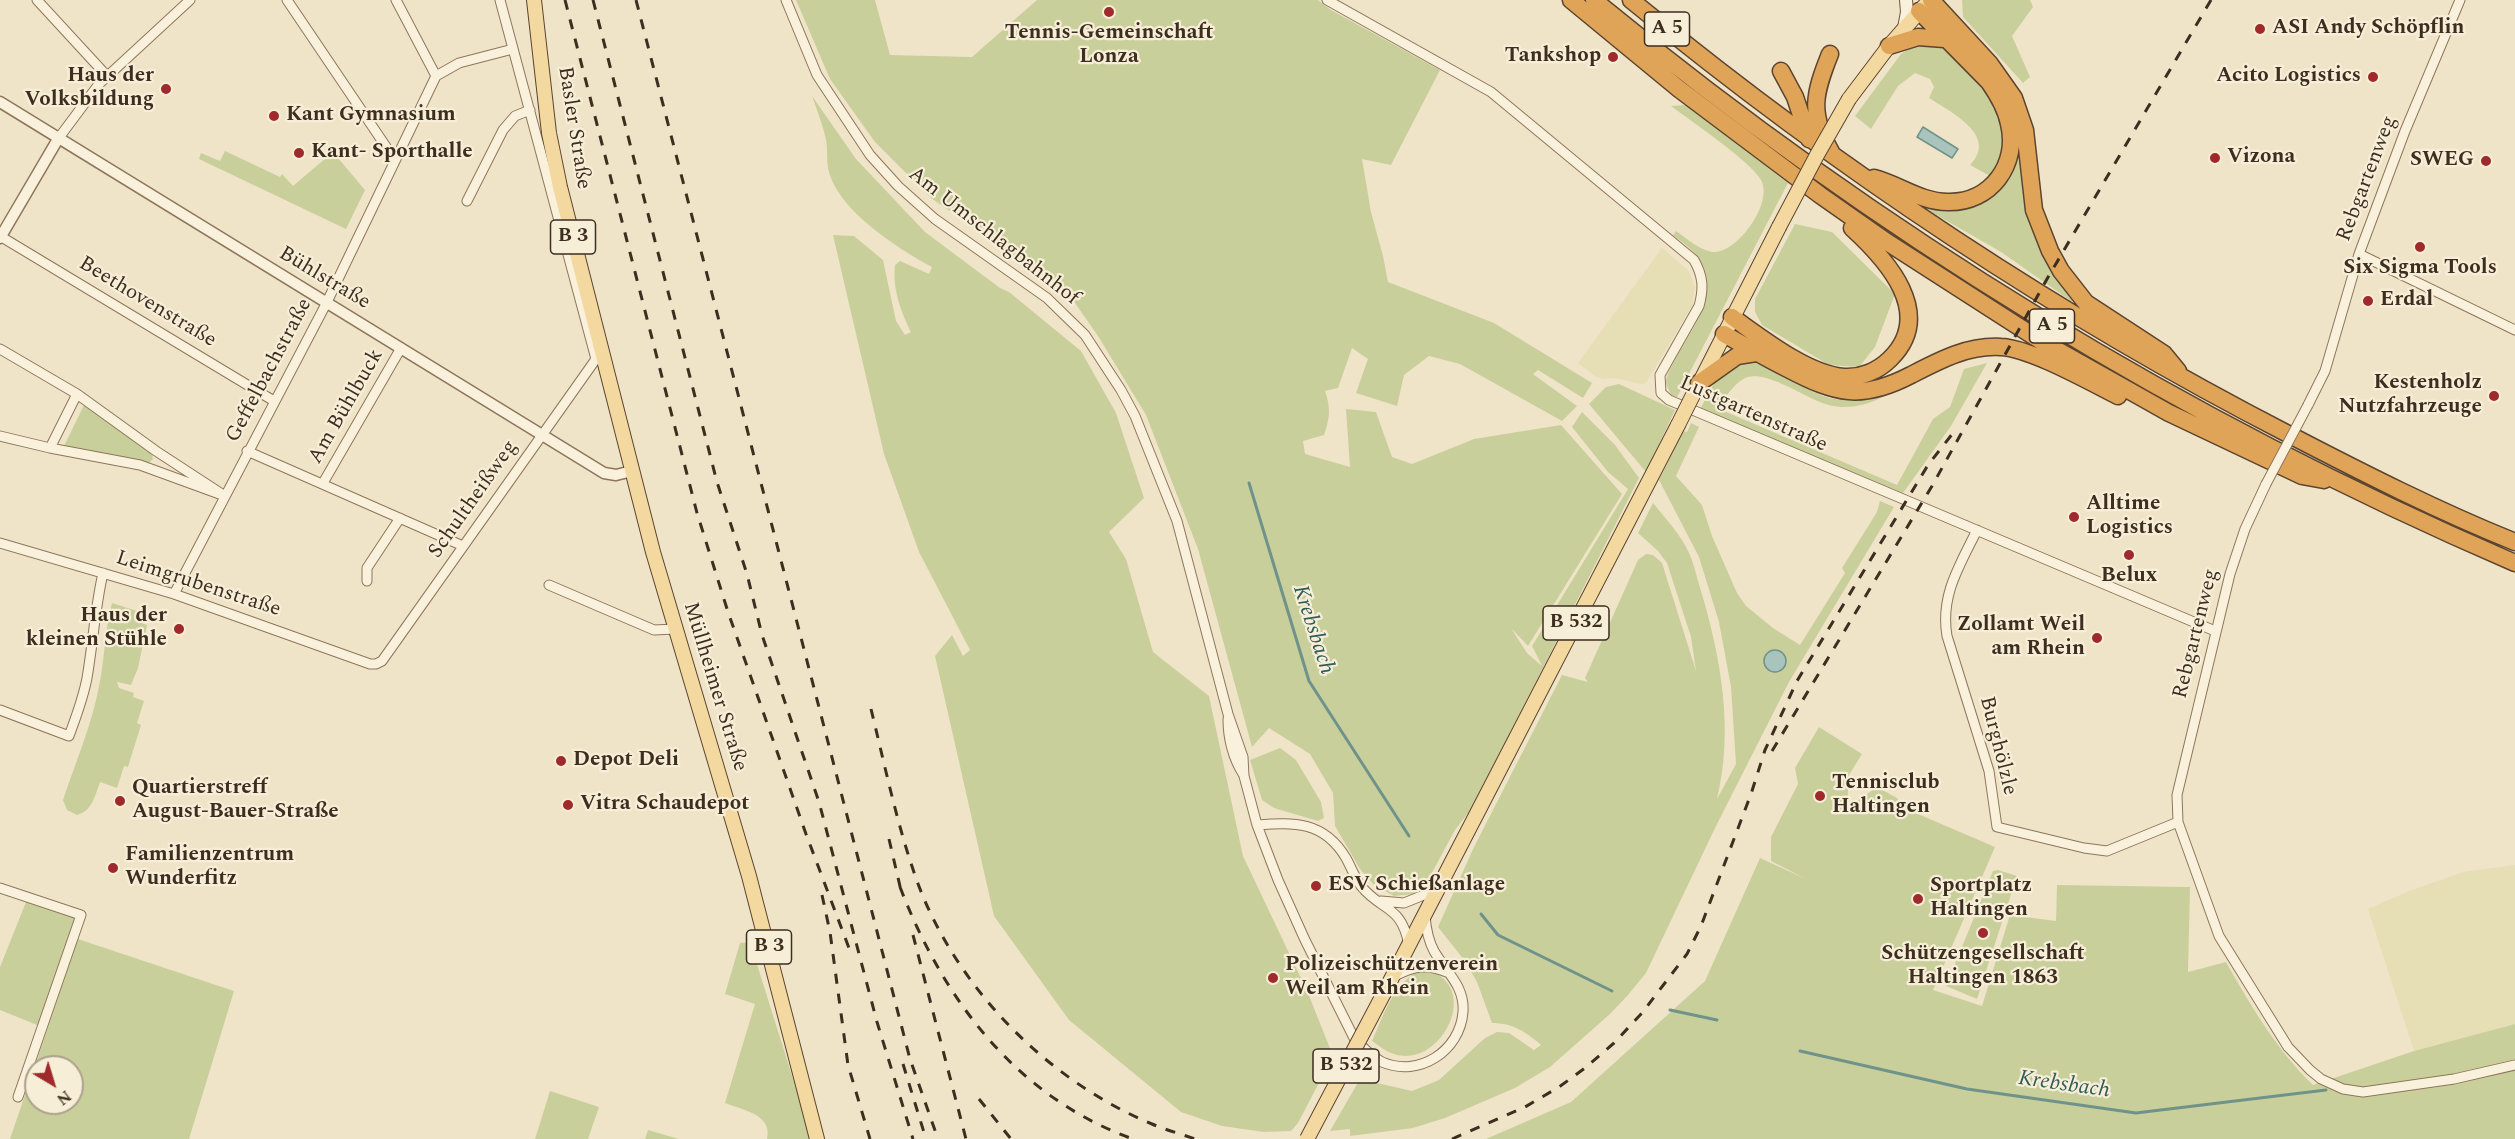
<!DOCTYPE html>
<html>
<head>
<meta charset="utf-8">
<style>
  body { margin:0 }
  #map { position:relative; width:2515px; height:1139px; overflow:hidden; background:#f0e4c8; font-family:Spectral,serif }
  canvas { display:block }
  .north { position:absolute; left:24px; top:1055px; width:60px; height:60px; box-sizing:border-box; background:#f7eed8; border:2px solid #ada18e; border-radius:50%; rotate:142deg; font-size:16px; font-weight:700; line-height:24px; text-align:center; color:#3d2e20 }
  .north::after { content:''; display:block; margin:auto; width:21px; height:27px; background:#9e2a2b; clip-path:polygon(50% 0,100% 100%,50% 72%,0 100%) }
</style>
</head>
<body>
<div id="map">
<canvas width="2515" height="1139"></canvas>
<div class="north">N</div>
</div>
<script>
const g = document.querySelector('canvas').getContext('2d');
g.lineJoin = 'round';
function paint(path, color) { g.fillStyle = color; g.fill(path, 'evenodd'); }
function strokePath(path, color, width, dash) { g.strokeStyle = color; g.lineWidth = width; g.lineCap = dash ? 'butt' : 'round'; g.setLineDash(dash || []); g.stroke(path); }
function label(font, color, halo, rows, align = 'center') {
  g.font = font + ' Spectral,serif'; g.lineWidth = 4.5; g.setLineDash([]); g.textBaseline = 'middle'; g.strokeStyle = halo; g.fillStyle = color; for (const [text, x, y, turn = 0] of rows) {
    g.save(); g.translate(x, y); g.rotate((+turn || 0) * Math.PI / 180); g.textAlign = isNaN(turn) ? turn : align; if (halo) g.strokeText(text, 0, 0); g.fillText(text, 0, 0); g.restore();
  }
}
const farmland = new Path2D(`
  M1662,248L1689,271L1695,288L1692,306L1646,383L1642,384L1614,378L1603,379L1595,376L1578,363Z
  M2515,865V1024L2414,1051L2368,909L2407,892L2463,872Z`);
const green = new Path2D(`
  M796,0H875L890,55L972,57L1037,0H1318L1331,10L1440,70L1391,165L1362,159L1371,212L1383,256L1388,282L1494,323L1592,383L1583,398L1538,370L1533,374L1577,406L1562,421L1460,364L1429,356L1404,375L1397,406L1356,393L1368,359L1352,348L1338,388L1325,391C1331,408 1330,418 1324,435L1303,441L1305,454L1350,467L1346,409L1376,412L1392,457L1412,464L1474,439L1561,425L1622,494L1528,646L1511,628L1527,653L1542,666L1532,646L1628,489L1608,472L1572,427L1582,412L1615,445L1639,478L1472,808L1455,830L1428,880L1414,894L1394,896L1373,884L1360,869L1335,826L1333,793L1310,754L1269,728L1252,747L1198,549L1146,415L1098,336L1068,293L931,198L875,142L830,79Z
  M1962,0H2030L2033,7L2012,36L2030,77L2023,83L1963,17Z
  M1928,45C1933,46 1941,46 1946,49C1975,68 2013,125 2000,161C1998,166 1993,172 1990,176L1970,165C1999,136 1951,112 1929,98L1934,87L1930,79L1915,73L1898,86L1871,129L1855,116L1901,54L1912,47Z
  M2007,94L2023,164L2076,301H2071L2001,252L1926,209L1927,204L2004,180Z
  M812,96L856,159L925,232L1000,288L1009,292L1081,351L1116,413L1144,498L1109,532L1126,559L1153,652L1209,696L1243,856L1308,993L1333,1056L1298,1123L1291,1131L1264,1132L1222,1126L1181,1112L1069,1020L994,916L935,656L952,635L963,656L970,650L919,552L884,454L833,235L854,236L883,260L896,321L905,335L911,332C901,312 892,288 895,265L900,261L929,274L932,267C899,249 840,212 829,172C826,162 828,150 826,140C823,125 817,110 812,96Z
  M1686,105L1788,183L1677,397L1672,396C1670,392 1667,387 1666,383C1666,375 1671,368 1674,362C1689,333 1719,297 1702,264C1696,251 1683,243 1673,235L1676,231C1686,238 1698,249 1712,252C1736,255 1774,203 1761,180C1749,160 1692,122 1671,106Z
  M225,151L280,177L282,174L293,186L333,152L365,190L346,229L199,159L201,153L220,161Z
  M1795,224L1832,232L1895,294L1875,347L1859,367L1829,365L1762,325L1755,312V299Z
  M1751,362C1777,368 1798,386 1823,396C1842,403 1864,400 1883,397C1867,405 1848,410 1829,405C1806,400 1762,365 1742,380C1732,386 1724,400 1717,408L1897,485L1933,419L1950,407L1964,369L1987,363L1951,426L1903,493L1700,409C1715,384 1715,368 1751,362Z
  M1619,384L1675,410L1646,472L1589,404L1606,387Z
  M85,403L151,452L153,459L149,463L63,448Z
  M1691,423L1699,427L1676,476L1702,505L1712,536L1737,593L1746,606L1773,628L1800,645L1845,573L1842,568L1877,512L1880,501L1894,507L1789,682L1715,828L1646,973L1628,995L1610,1014L1550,1067L1515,1088L1445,1118L1413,1128L1350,1136V1129L1330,1131L1360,1079L1412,1091L1439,1080L1485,1038L1497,1032L1509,1033L1534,1050L1541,1045C1526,1032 1513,1023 1492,1023L1477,982L1465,961L1438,927L1474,847L1562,675L1588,682L1585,678L1638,560L1646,554L1653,555L1662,563L1696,671L1691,637L1667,563L1658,551L1638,533L1653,503C1666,519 1682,536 1690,555C1695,567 1697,579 1701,591C1721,658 1734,730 1717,799L1736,764L1731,687L1719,622L1699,557L1659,480L1683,431L1687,432Z
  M112,603L137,611L134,620L147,625L138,668L131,685L117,682L119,688L134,693L133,697L144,701L137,723L141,725L128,767L124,766L117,788L100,782C95,796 92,811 77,815L67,810L63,800C76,761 93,722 100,681C105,655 105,629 112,603Z
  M1819,727L1862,754L1849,775L1847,808L1877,787L1897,798L1904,808L1995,847L1933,990L1982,1006L2010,915L2056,921L2057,885L2190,887L2188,972L2226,962C2251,1006 2276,1049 2313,1085L2414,1051L2515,1024V1139H1486L1571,1102L1705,981L1760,858L1806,879L1771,861V837L1798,784L1795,768Z
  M1280,748L1296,760L1321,802L1324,818L1318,821L1274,808L1262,800L1250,760Z
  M1998,870L2017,876L1977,999L1946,986L1993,871Z
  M28,897L81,915L42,1027L0,1010V967Z
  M78,939L234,991L189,1139H10ZM36,1067H72V1103H36Z
  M750,942L805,1117L810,1139H767C773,1114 742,1110 725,1103L755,1004L725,994L740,943Z
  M1421,970C1426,972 1434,972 1439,975C1477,1001 1435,1071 1391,1053C1385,1051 1378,1045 1372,1041C1384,1015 1393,982 1421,970Z
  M550,1091L599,1107L588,1139H535Z
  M648,1130L679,1139H645Z`);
const water = new Path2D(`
  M1923,127L1958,149L1952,158L1917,137Z
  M1764 661a11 11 0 1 1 22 0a11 11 0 1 1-22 0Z`);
const stream = new Path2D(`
  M1249,483L1309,681L1409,836
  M1481,914L1498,935L1612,991
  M1670,1010L1717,1020
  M1800,1051L1967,1089L2136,1113L2326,1090`);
const minor = new Path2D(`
  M37,0L107,76
  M287,0L395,160
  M396,0L436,76
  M786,0L817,75L870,155L898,186L935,219L1047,298L1085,335L1121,390L1135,416L1177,521L1228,714L1243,757L1244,776L1257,825L1278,880L1305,940L1354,1038C1362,1047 1371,1056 1382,1062C1419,1078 1460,1051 1463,1012C1465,986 1446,972 1434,951C1428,940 1426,928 1425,916
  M1327,0L1491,92L1694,260C1703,276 1704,288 1699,306L1660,375L1661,393L1669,400L2215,631
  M58,139L99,84L190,0
  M467,201L503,130L515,116L530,110
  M0,236L274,401
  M2359,254L2515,330
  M0,349L77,394
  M77,394L156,451L225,496L140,465L50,448Z
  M2308,405L2325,371L2359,254L2405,131L2460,0
  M0,436L50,448
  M247,451L463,546
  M323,483L401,348
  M2266,484L2245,529L2230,574L2177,795L2178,822L2219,936L2288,1047L2310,1070L2321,1079L2343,1089L2363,1092L2454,1079L2515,1065
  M1977,530C1960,565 1940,595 1947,636L1989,771L1997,827L2084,848L2107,851L2178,822
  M0,543L174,594L370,664H376L382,661L596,359L500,0
  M367,581V568L400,518
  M549,585L654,630L675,629
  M174,594L326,304L436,76L459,63L513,49
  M0,710L69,736C76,717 83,699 87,678C93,643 95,608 103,573
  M1228,719C1228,739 1232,756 1243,774
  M1257,825C1294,822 1324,821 1346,858C1351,867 1355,878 1361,886C1382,912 1401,904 1409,945
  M0,888L81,915L18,1097
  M1381,901L1404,903L1436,890
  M1393,977C1414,966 1427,963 1449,973`);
const tertiary = new Path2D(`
  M0,102L604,473L616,475L632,471
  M0,238L58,139`);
const secondary = new Path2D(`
  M1904,28L1907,12L1906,0`);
const primary = new Path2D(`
  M534,0L549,133L560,187L653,552L749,876L817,1139
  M1849,99L1889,46L1926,4
  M1699,384L1779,227
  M1384,993L1678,425`);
const motorway = new Path2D(`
  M1571,0L1679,89L1820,195L1887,242L2041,341L2169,413L2302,476L2324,480
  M1594,0C1873,230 2183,420 2515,563
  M1631,0C1837,169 2051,312 2288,434C2363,473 2438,511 2515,542
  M1931,0L1990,64L2014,98L2025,130L2034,210L2050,251L2061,271L2086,303L2164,354L2178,371
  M1889,46L1918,37L1944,39
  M1830,54C1814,94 1809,113 1831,152
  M1781,71L1795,97L1809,139
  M1874,178C1900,185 1921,202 1948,202C1991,203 2019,164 2009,124C2006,108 1998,95 1989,82L1919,11
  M1732,317C1762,338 1807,374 1844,377C1861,378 1878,371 1890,359C1936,314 1887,260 1852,228
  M1724,334C1745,346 1766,358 1788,369C1836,394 1861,401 1911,375C1940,360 1968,345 2001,347C2030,348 2090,382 2118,396
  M1699,383L1737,356L1756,353`);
const rail = new Path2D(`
  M565,0L697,513L728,612L806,834L852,956
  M593,0L717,482L747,574L762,635L819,802L877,1022L913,1139
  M636,0L910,1059L938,1139
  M871,709C885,766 897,825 917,881C956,988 1048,1081 1152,1124C1166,1130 1181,1134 1195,1139
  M1772,751L1932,486L2047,279L2211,0
  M889,839L902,895
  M900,887C943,999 1016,1097 1133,1139
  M822,895L830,932L848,1065L870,1139
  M913,935L966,1139
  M903,1064L926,1139
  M979,1099L1011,1139
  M1452,1139L1525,1107L1559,1087L1585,1068L1614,1043L1642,1013L1687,954L1701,926L1751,794L1765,750L1797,681L1928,465L1953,433`);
const minorBridge = new Path2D(`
  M2266,484L2308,405`);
const primaryBridge = new Path2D(`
  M1779,227L1817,155L1849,99
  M1678,425L1695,391
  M1307,1139L1384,993`);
const markers = [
  [1109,12,6,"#9e2a2b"],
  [2260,29,6,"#9e2a2b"],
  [1613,57,6,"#9e2a2b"],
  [2373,77,6,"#9e2a2b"],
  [166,89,6,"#9e2a2b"],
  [274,116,6,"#9e2a2b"],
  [299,153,6,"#9e2a2b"],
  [2215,158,6,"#9e2a2b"],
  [2486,161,6,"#9e2a2b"],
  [2420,247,6,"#9e2a2b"],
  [2368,301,6,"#9e2a2b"],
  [2494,396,6,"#9e2a2b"],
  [2074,517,6,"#9e2a2b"],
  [2129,555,6,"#9e2a2b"],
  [179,629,6,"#9e2a2b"],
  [2097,638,6,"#9e2a2b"],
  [561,761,6,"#9e2a2b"],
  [1820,796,6,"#9e2a2b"],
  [120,801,6,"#9e2a2b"],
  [568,805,6,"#9e2a2b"],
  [113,868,6,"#9e2a2b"],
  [1316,886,6,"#9e2a2b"],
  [1918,899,6,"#9e2a2b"],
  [1983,933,6,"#9e2a2b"],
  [1273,978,6,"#9e2a2b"]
];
const shields = [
  [1667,29,45],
  [573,237,45],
  [2052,326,45],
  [1576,623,66],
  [769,947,45],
  [1346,1066,66]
];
const shieldNames = [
  ["A 5",1667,29],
  ["B 3",573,237],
  ["A 5",2052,326],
  ["B 532",1576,623],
  ["B 3",769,947],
  ["B 532",1346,1066]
];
const poiNames = [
  ["ASI Andy Schöpflin",2272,29],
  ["Tennis-Gemeinschaft",1109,34,"center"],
  ["Lonza",1109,58,"center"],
  ["Tankshop",1601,57,"right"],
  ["Haus der",154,77,"right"],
  ["Volksbildung",154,101,"right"],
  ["Acito Logistics",2361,77,"right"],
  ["Kant Gymnasium",286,116],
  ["Kant- Sporthalle",311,153],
  ["Vizona",2227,158],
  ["SWEG",2474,161,"right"],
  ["Six Sigma Tools",2420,269,"center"],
  ["Erdal",2380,301],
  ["Kestenholz",2482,384,"right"],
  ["Nutzfahrzeuge",2482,408,"right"],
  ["Alltime",2086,505],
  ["Logistics",2086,529],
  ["Belux",2129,577,"center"],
  ["Haus der",167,617,"right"],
  ["kleinen Stühle",167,641,"right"],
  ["Zollamt Weil",2085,626,"right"],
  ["am Rhein",2085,650,"right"],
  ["Depot Deli",573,761],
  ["Tennisclub",1832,784],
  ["Haltingen",1832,808],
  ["Quartierstreff",132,789],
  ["August-Bauer-Straße",132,813],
  ["Vitra Schaudepot",580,805],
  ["Familienzentrum",125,856],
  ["Wunderfitz",125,880],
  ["ESV Schießanlage",1328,886],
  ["Sportplatz",1930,887],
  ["Haltingen",1930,911],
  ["Schützengesellschaft",1983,955,"center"],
  ["Haltingen 1863",1983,979,"center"],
  ["Polizeischützenverein",1285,966],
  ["Weil am Rhein",1285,990]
];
const streetNames = [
  ["Basler Straße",573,128,81],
  ["Rebgartenweg",2368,179,-69],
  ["Am Umschlagbahnhof",993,237,38],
  ["Bühlstraße",324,279,31],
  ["Beethovenstraße",147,303,31],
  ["Geffelbachstraße",270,371,-62],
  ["Am Bühlbuck",347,407,-60],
  ["Lustgartenstraße",1753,415,24],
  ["Schultheißweg",474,500,-55],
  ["Leimgrubenstraße",198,585,18],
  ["Rebgartenweg",2197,634,-76],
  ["Müllheimer Straße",714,687,73],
  ["Burghölzle",1997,746,76]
];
const waterNames = [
  ["Krebsbach",1312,630,72],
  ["Krebsbach",2064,1086,8]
];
paint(farmland, '#e6deb5');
paint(green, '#c9cf9b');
paint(water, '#a9c4bc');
strokePath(water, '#6f938a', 1.5);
strokePath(stream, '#6f938a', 3);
strokePath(minor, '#8d765c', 11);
strokePath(tertiary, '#8d765c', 13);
strokePath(secondary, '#6f573f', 14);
strokePath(primary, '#5b4430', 16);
strokePath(motorway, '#5b4430', 19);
strokePath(minor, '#faf1dc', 9);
strokePath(tertiary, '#faf1dc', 10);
strokePath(secondary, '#faf1dc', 12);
strokePath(primary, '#f3d9a0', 14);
strokePath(motorway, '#e0a458', 16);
strokePath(rail, '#3d2e20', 3, [10, 10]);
strokePath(minorBridge, '#8d765c', 11, []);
strokePath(primaryBridge, '#5b4430', 16, []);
strokePath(minorBridge, '#faf1dc', 9);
strokePath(primaryBridge, '#f3d9a0', 14);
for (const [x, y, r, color] of markers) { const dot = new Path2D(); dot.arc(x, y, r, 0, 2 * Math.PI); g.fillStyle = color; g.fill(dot); strokePath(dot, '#f7eed8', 2); }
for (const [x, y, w] of shields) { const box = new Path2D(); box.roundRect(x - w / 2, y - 17, w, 34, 4.5); g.fillStyle = '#f7eed8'; g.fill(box); strokePath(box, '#3d2e20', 1.5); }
label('bold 20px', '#3d2e20', null, shieldNames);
label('bold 21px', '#3d2e20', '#f7eed8', poiNames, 'left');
label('21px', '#3d2e20', '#f7eed8', streetNames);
label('italic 22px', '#2f5d5a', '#f7eed8', waterNames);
</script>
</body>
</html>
